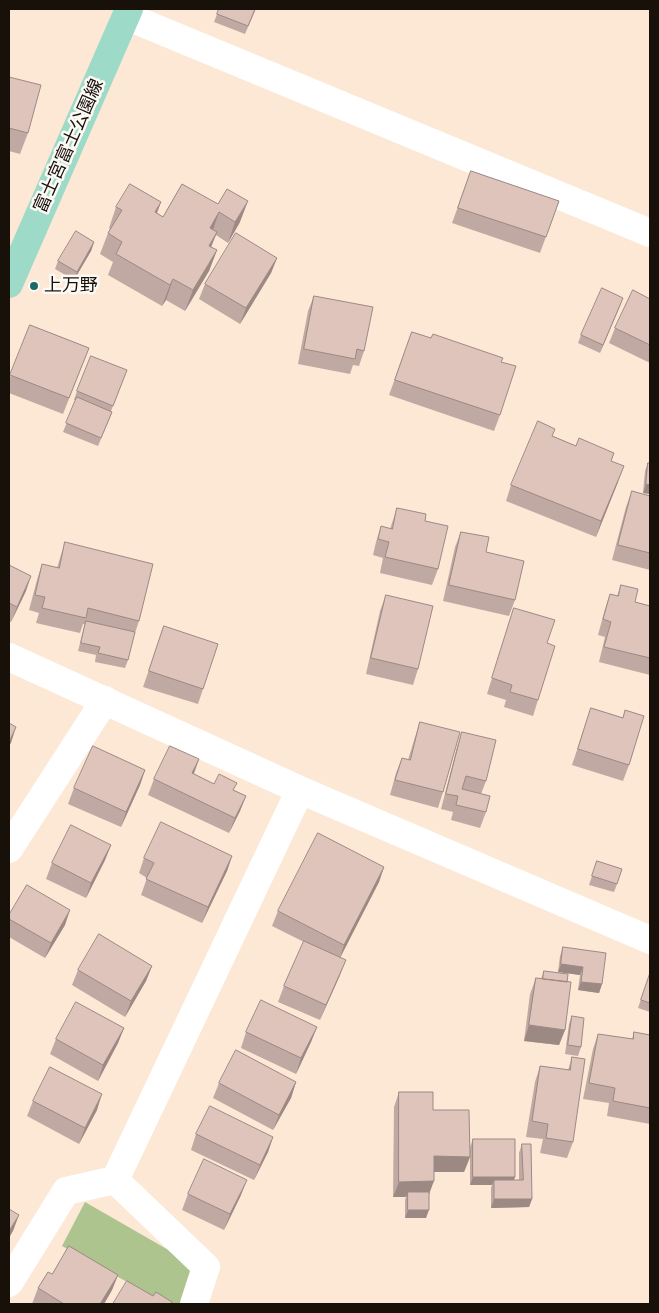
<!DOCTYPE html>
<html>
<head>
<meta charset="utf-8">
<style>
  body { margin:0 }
  #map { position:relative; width:659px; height:1313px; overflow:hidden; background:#fce8d5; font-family:Rubik,sans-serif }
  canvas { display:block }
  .frame { position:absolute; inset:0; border:10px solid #17110a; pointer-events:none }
</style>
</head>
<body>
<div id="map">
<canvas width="659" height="1313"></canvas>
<div class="frame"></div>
</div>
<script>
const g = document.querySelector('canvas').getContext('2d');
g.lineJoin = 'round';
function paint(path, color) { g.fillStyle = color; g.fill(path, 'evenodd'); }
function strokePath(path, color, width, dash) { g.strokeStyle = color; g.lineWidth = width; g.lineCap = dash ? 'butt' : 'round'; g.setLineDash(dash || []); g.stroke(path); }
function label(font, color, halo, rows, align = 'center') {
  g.font = font + ' Rubik,"Noto Sans JP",sans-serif'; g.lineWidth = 5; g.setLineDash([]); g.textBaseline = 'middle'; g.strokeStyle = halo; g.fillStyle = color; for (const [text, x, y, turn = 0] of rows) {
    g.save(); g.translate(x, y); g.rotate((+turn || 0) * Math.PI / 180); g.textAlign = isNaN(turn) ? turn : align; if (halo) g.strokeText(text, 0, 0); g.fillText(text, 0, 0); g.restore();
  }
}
const green = new Path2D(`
  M85,1202L198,1267L186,1304H167L62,1246Z`);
const minor = new Path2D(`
  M126,16L650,233
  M9,657L300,790L650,940
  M9,849L105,700
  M115,1180L206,1267L194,1304
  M9,1283L66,1191L115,1180L300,790`);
const major = new Path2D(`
  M9,284L129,9`);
const wall = new Path2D(`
  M219,9H256L245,34L214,22Z
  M9,77L28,133L20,154L9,151Z
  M471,171L559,201L540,253L452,223Z
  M182,184L240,222L228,243L216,235L211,247L217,250L209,271L185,311L166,300L162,306L108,275L113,262L100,254L108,233L110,229L109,228L116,207L161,202L157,213L163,217Z
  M94,242L91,251L74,280L55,269L58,261Z
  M277,258L271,273L240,324L199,299L205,284Z
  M314,296L364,351L359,366L353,365L350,374L298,364L308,311Z
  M623,298L600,353L578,343L581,335Z
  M650,299V363L609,343L615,328Z
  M30,325L89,348L63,414L9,393V380Z
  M412,332L501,362L500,415L494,431L389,395Z
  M127,370L111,411L112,412L109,420L98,446L63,432L76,400H74L77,391Z
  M553,436L576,446L614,453L611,461L618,482L596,537L506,501L511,485Z
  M648,463H650V494L643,493L645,471Z
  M632,491L650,496V570L612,560L626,507Z
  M397,508L425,521L438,569L432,585L380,573L383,558L373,555L376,542L381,526L390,529Z
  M461,532L486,552L515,600L509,616L443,601L455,547Z
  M65,542L139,621L134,636L128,660L125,668L95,662L96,655L78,651L85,624H83L80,633L36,623L39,613L29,610L37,580L42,564L57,568L60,558Z
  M9,565L26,591L11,622L9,621Z
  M621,585L635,602L650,606V675L599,662L605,637L598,635L605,609L610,594L617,596Z
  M386,595L418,669L413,685L366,674L380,611Z
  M514,608L538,700L533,716L504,707L506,700L487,694Z
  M164,626L203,689L198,704L143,687Z
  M591,708L623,718L625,710L629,765L623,781L572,765Z
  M420,722L443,792L438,808L390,795L396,773L402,758L408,760L415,737Z
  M462,732L486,781L481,794L486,812L480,828L451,820L453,812L441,809L457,747Z
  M199,759L194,774L214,784L234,790L246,796L240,811L229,833L148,795L154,779Z
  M145,770L140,785L121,827L68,804L74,788Z
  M111,845L105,860L86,898L46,879L52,863Z
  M232,856L227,871L202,923L141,895L147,878L139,873L144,858Z
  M597,861L617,884L614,892L589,885Z
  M384,867L379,882L340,957V975L320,1020L278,1002L284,986L304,942L272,926L278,911Z
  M9,915L65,925L45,958L9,937Z
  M563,947L602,984L599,993L578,990L580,975L558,972L560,956Z
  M152,966L146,981L125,1017L72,985L78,970Z
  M544,971L567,982L565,1030L559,1045L524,1041L530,994L536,978L541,979Z
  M650,973V1012L638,1008Z
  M572,1016L581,1047L578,1056L565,1054L569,1024Z
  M317,1027L311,1042L296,1074L241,1048L246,1032Z
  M124,1028L118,1043L98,1081L50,1054L56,1039Z
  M634,1032L650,1035V1124L607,1116L609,1103L583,1099L593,1049L598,1034L632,1039Z
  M572,1057L573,1142L567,1158L540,1153L543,1139L526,1137L535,1082L540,1066L568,1070Z
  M296,1082L291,1098L273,1130L213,1098L219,1083Z
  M399,1092L433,1110L470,1157L464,1172H434L429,1195L426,1218H405V1200L406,1197H393L394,1107Z
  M33,1101L97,1110L79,1144L27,1116Z
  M196,1134L273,1137L268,1152L254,1180L191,1150Z
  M473,1139L515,1177L514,1180H519V1153L522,1144L532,1199L529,1207L491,1208V1188L492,1185H470V1147Z
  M188,1194L241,1195L224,1230L182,1210Z
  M52,1274L118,1275L112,1290L104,1304H32L38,1288Z`);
const shadedWall = new Path2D(`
  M248,201L240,222L228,243L235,222Z
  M161,202L153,223L155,212Z
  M219,212L212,233L210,228Z
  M217,232L209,252V246Z
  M94,242L91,251L74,280L77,272Z
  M217,250L209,271L185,311L193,290Z
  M277,258L271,273L240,324L246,308Z
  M173,279L166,300L162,306L170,285Z
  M623,298L620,306L600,353L603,345Z
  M624,466L618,482L596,537L601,521Z
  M646,484L650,485V494L643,493Z
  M31,576L26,591L11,622L17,607Z
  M16,727L11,743L9,746V742Z
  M199,759L193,775L192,773Z
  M145,770L140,785L121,827L126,812Z
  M246,796L240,811L229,833L235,818Z
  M111,845L105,860L86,898L91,883Z
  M232,856L227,871L202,923L208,907Z
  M384,867L379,882L339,960L344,945Z
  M70,910L65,925L45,958L51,943Z
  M346,960L340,975L320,1020L326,1005Z
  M561,964L583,967L580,975L558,972Z
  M152,966L146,981L125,1017L131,1001Z
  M581,982L602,984L599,993L578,990Z
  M529,1025L565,1030L559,1045L524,1041Z
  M317,1027L311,1042L296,1074L301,1058Z
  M124,1028L118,1043L98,1081L103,1065Z
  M296,1082L291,1098L273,1130L279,1115Z
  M102,1094L97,1110L79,1144L85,1128Z
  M273,1137L268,1152L254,1180L260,1165Z
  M434,1156L470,1157L464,1172H428Z
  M473,1177H515L512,1185L494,1180L492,1185H470Z
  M247,1180L241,1195L224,1230L230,1214Z
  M434,1181L428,1197L408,1192L406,1197H393L399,1182Z
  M494,1199H532L529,1207L491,1208Z
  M408,1210H429L426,1218H405Z
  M19,1215L13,1231L9,1238V1231Z
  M118,1275L112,1290L104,1304H100Z`);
const building = new Path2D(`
  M219,9H255L248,26L217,14Z
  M9,77L41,85L28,133L9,128Z
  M471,171L559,201L546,237L458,208Z
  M130,184L161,202L155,212L163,217L182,184L218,204L227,189L248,201L235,222L219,212L210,228L217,232L209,246L217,250L193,290L173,279L170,285L116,254L122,242L108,233L122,210L116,207Z
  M76,231L94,242L77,272L58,261Z
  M236,233L277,258L246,308L205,284Z
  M602,288L623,298L603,345L581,335Z
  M633,290L650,299V345L615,328Z
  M314,296L373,307L364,351L357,349L355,359L304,349Z
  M30,325L89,348L69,398L10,375Z
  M412,332L431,338L433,334L503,358L501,362L516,366L500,415L395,380Z
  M91,356L127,370L113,406L77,391Z
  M77,397L112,412L101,438L66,423Z
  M538,421L555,429L552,436L576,446L579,438L614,453L611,461L624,466L601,521L511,485Z
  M648,463H650V485L646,484Z
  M632,491L650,496V553L618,545Z
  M397,508L426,514L425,521L448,526L438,569L385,557L389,542L378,539L381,526L392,529Z
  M461,532L489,537L486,552L524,561L515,600L449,585Z
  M65,542L153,564L139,621L88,608L86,618L42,608L45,597L35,595L42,564L59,568Z
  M9,565L31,576L17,607L9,603Z
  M621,585L638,589L635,602L650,606V658L604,647L611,622L603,619L610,594L618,596Z
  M386,595L433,606L418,669L371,658Z
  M514,608L555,620L547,643L555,646L538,700L510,692L512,685L492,678Z
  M86,621L135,632L128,660L98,653L100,647L81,643Z
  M164,626L218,644L203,689L149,671Z
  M591,708L623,718L625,710L644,716L629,765L578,749Z
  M420,722L460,732L443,792L395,780L402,758L410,760Z
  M9,723L16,727L9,742Z
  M462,732L496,740L486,781L466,776L462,789L490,796L486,812L456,805L458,796L446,794Z
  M93,746L145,770L126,812L74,788Z
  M170,746L199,759L192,773L214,784L219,774L237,783L233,790L246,796L235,818L154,779Z
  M161,822L232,856L208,907L146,879L154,863L144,858Z
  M71,825L111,845L91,883L52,863Z
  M318,833L384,867L344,945L278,911Z
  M597,861L622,869L617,884L592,876Z
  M27,885L70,910L51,943L9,919V915Z
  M99,934L152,966L131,1001L78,970Z
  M304,941L346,960L326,1005L284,986Z
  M563,947L606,953L602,984L581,982L583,967L561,964Z
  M544,971L568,974L567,982L543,979Z
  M650,973V1003L641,1000Z
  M536,978L571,982L565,1030L529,1025Z
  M261,1000L317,1027L301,1058L246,1032Z
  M76,1002L124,1028L103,1065L56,1039Z
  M572,1016L584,1018L581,1047L568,1045Z
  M634,1032L650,1035V1108L613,1101L615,1088L589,1083L598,1034L633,1039Z
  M236,1050L296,1082L279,1115L219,1083Z
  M572,1057L585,1059L573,1142L546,1138L548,1124L532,1121L540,1066L570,1070Z
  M50,1067L102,1094L85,1128L33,1101Z
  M399,1092H433V1110H469L470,1157L434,1156V1181L399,1182Z
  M210,1106L273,1137L260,1165L196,1134Z
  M473,1139H515V1177H473Z
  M522,1144H531L532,1199H494V1180H523Z
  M204,1159L247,1180L230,1214L188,1194Z
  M408,1192H429V1210H408Z
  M9,1209L19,1215L9,1231Z
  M69,1246L118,1275L100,1304H64L38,1288L48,1272L52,1274Z
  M127,1281L153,1296L156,1292L172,1302L171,1304H113Z`);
const markers = [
  [34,286,5,"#1c6967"]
];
const streetNames = [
  ["富士宮富士公園線",69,146,-66]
];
const poiNames = [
  ["上万野",44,286]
];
paint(green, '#adc48f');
strokePath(minor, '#fff', 28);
strokePath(major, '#9edac8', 28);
paint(wall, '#c0a9a2');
paint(shadedWall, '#9c8984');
paint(building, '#dfc4bc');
strokePath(building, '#9c8984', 1);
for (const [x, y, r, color] of markers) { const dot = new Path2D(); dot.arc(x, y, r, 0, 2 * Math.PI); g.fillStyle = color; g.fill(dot); strokePath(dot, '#fdf9f5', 2); }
label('18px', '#17110a', '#fdf9f5', streetNames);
label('18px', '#17110a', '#fdf9f5', poiNames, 'left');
</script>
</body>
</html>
